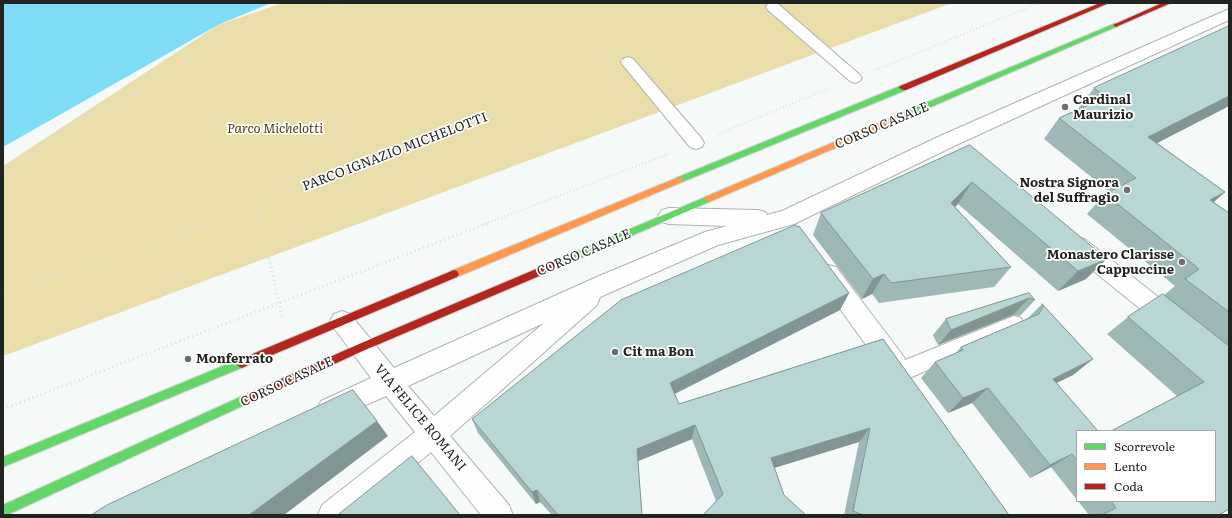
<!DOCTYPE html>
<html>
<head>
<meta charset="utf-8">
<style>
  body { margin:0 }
  #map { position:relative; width:1232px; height:518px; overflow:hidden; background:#f5f9f7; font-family:Literata,serif }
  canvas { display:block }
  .frame { position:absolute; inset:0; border:4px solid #222422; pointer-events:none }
  .legend { position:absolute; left:1076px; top:430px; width:140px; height:72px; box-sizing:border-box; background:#fff; border:1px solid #a7a7a7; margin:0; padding:5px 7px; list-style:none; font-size:12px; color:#222422 }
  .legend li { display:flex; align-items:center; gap:8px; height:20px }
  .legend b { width:20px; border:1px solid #a7a7a7 }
</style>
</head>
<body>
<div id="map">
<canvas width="1232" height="518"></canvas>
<div class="frame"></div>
<ul class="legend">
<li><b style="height:5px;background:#63d668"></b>Scorrevole</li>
<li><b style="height:5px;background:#ff974d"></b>Lento</li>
<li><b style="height:5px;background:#b3261e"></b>Coda</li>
</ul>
</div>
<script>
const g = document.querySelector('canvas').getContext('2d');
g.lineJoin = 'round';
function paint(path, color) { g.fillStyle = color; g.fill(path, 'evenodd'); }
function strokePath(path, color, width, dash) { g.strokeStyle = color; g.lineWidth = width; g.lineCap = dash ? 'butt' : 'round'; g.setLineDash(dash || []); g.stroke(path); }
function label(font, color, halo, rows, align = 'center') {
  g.font = font + ' Literata,serif'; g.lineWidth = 3.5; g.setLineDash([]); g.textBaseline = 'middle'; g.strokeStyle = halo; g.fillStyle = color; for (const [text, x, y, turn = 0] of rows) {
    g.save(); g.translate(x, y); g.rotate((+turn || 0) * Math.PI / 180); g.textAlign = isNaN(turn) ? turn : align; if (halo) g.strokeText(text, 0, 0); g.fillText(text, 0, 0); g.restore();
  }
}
const green = new Path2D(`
  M283,3H952L3,356V166L218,25Z`);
const water = new Path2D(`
  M3,3H271L218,25L3,147Z`);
const pathFar1 = new Path2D(`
  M652,53L752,15
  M876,70L1039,3
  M718,134L830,88
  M3,176L79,118L243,48L342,3
  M257,205L261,224
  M206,224L606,71
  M485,224L671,153`);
const path = new Path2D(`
  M261,223L282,316
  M3,294L160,242L209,223
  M3,409L488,223`);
const lane = new Path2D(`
  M773,3L778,4L860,75L862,78L860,81L855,83L850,81L768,10L766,7L768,4Z
  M628,57L633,59L702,139L704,143L702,147L696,149L690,147L623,65L621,62L623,59Z
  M1014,316L1021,318L1024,324L1021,330L907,379L900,381L893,379L890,372L893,365Z`);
const street = new Path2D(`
  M1229,9V20L954,146L794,224L718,245L600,297L597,305L450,436L509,505L513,515H481L431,452L354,515H318L322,505L415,432L386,396L330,421L321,417L317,409L321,401L371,378L334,328L330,321L334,314L342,311L350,314L394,368L599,276L705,232L727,226L669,224L662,222L658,216L662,210L669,208L758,210L765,212L767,215L782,211L940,136ZM544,323L434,416L408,386Z
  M1078,237L1086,240L1181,315L1185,322L1181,329L1173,332L1165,329L1070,252L1067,246L1070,240Z
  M828,265L836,267L904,357L907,365L904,373L895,376L886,373L820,281L817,274L820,267Z`);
const fast = new Path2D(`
  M1116,23L1119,25L1118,26L903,119H897L896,117L897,115Z
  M900,86H903L907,88L906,90L682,182L679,183L675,180L676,178Z
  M708,196L711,197L712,199L711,201L551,271H545L543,268L545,265Z
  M242,358L246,360L247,363L246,366L3,467V457Z
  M249,393L253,395L254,398L253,401L7,515H3V505Z`);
const slow = new Path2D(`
  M900,114L903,115V119L711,201L708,202L704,199L705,197Z
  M679,177L682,178L683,180L682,182L457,277H451L449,274L451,271Z`);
const jam = new Path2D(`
  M1100,3H1109L906,90H903L899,88L900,86Z
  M1162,3H1171L1118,26L1116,27L1113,25Z
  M548,264L551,265L553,268L551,271L365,350L253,401L249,403L245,401L244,398L245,395L359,344Z
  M454,270L457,271L459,274L457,277L246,366L242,368L238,366L237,363L238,360Z`);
const wall = new Path2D(`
  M1094,88L1229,106L1157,143L1225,192L1214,202L1229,213V509L1219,515H1089L1078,501H1215L1177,396L1107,334L1128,317L1164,295L1175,286L1087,214L1105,194L1110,192L1044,139L1059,118L1078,109Z
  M970,145L1086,279L1058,291L958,204L955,207L1011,267L994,287L879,303L872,294L862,299L813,235L821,213Z
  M849,293L840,310L675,394L679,404L883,339L1009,515H844L859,442L774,468L716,501L692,439L638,461L642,515H552L540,502L536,504L478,433L472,419Z
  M1029,293L1035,300L1020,316L1013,315L938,345L933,335L946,319Z
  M1042,304L1093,359L1073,375L1056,383L1077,431V500L1051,467L1030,478L972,403L948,413L921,378L935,362L956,353L961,347L1026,320Z`);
const shadedWall = new Path2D(`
  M1229,96V106L1130,157L1148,137Z
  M972,182L958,204L938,225L951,203Z
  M1225,192L1202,212L1210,200Z
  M1107,259L1086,279L1058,291L1078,271Z
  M884,274L872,294L862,299L873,279Z
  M849,293L840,310L668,397L670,383Z
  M1029,298L1013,315L938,345L951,330Z
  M1093,359L1073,375L1034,394L1053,379Z
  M988,388L972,403L948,413L963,398Z
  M377,421L388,436L284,515H249Z
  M695,425L692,439L636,462L637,449Z
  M870,428L859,442L764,471L771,458Z
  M1072,454L1051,467L1030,478L1050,465Z
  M537,490L540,502L536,504L532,492Z`);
const building = new Path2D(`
  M1229,26V96L1148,137L1225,192L1210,200L1229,213V312L1185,279L1199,269L1105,194L1136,178L1059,118L1106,97L1094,88Z
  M970,145L1107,259L1078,271L972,182L951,203L1011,267L891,283L884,274L873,279L821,213Z
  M796,225L797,227L799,226L849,293L670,383L679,404L883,339L1009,515H863L853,511L870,428L771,458L784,495L806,515H703L723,494L695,425L637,449L642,515H558L537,490L532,492L472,419L621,300Z
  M1029,293L1035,300L1029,298L951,330L946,319Z
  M1163,294L1229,346V509L1219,515H1102L1116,508L1111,501H1215V431H1111L1204,382L1128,317Z
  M1042,304L1093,359L1053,379L1098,431H1077V460L1072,454L1050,465L988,388L963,398L935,362L963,350L961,347L1039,314L1043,307Z
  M353,390L377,421L249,515H91L107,505Z
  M412,456L460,515H338Z`);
const markers = [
  [1065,107,4,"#6c6f6d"],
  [1127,190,4,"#6c6f6d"],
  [1182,262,4,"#6c6f6d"],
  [615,352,4,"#6c6f6d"],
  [188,359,4,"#6c6f6d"]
];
const poiNames = [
  ["Cardinal",1073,100],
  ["Maurizio",1073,115],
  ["Nostra Signora",1119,183,"right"],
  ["del Suffragio",1119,198,"right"],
  ["Monastero Clarisse",1174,255,"right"],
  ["Cappuccine",1174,270,"right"],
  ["Cit ma Bon",623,352],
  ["Monferrato",196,359]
];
const streetNames = [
  ["CORSO CASALE",882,126,-23],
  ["PARCO IGNAZIO MICHELOTTI",395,152,-21],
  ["CORSO CASALE",584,253,-23],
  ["CORSO CASALE",287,382,-25],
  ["VIA FELICE ROMANI",420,418,50]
];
const parkNames = [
  ["Parco Michelotti",275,129]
];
paint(green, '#e9deaa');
paint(water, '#7edcf5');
strokePath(lane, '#b1b3b2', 2);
strokePath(street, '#b1b3b2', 2);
strokePath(fast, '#d3d5d4', 2);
strokePath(slow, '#d3d5d4', 2);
strokePath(jam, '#d3d5d4', 2);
strokePath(pathFar1, '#dedfde', 2, [1, 2.5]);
strokePath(path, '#dedfde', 3, [1, 3.5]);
paint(lane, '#fefefe');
paint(street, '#fefefe');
paint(fast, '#63d668');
paint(slow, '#ff974d');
paint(jam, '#b3261e');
paint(wall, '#9eb8b5');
paint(shadedWall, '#819694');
paint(building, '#b8d6d3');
strokePath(building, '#819694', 1);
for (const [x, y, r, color] of markers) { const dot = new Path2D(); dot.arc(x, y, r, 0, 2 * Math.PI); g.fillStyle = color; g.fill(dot); strokePath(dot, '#fff', 1.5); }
label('bold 13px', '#222422', '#fff', poiNames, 'left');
label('13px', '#222422', '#fff', streetNames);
label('italic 13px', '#493e13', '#fff', parkNames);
</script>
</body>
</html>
